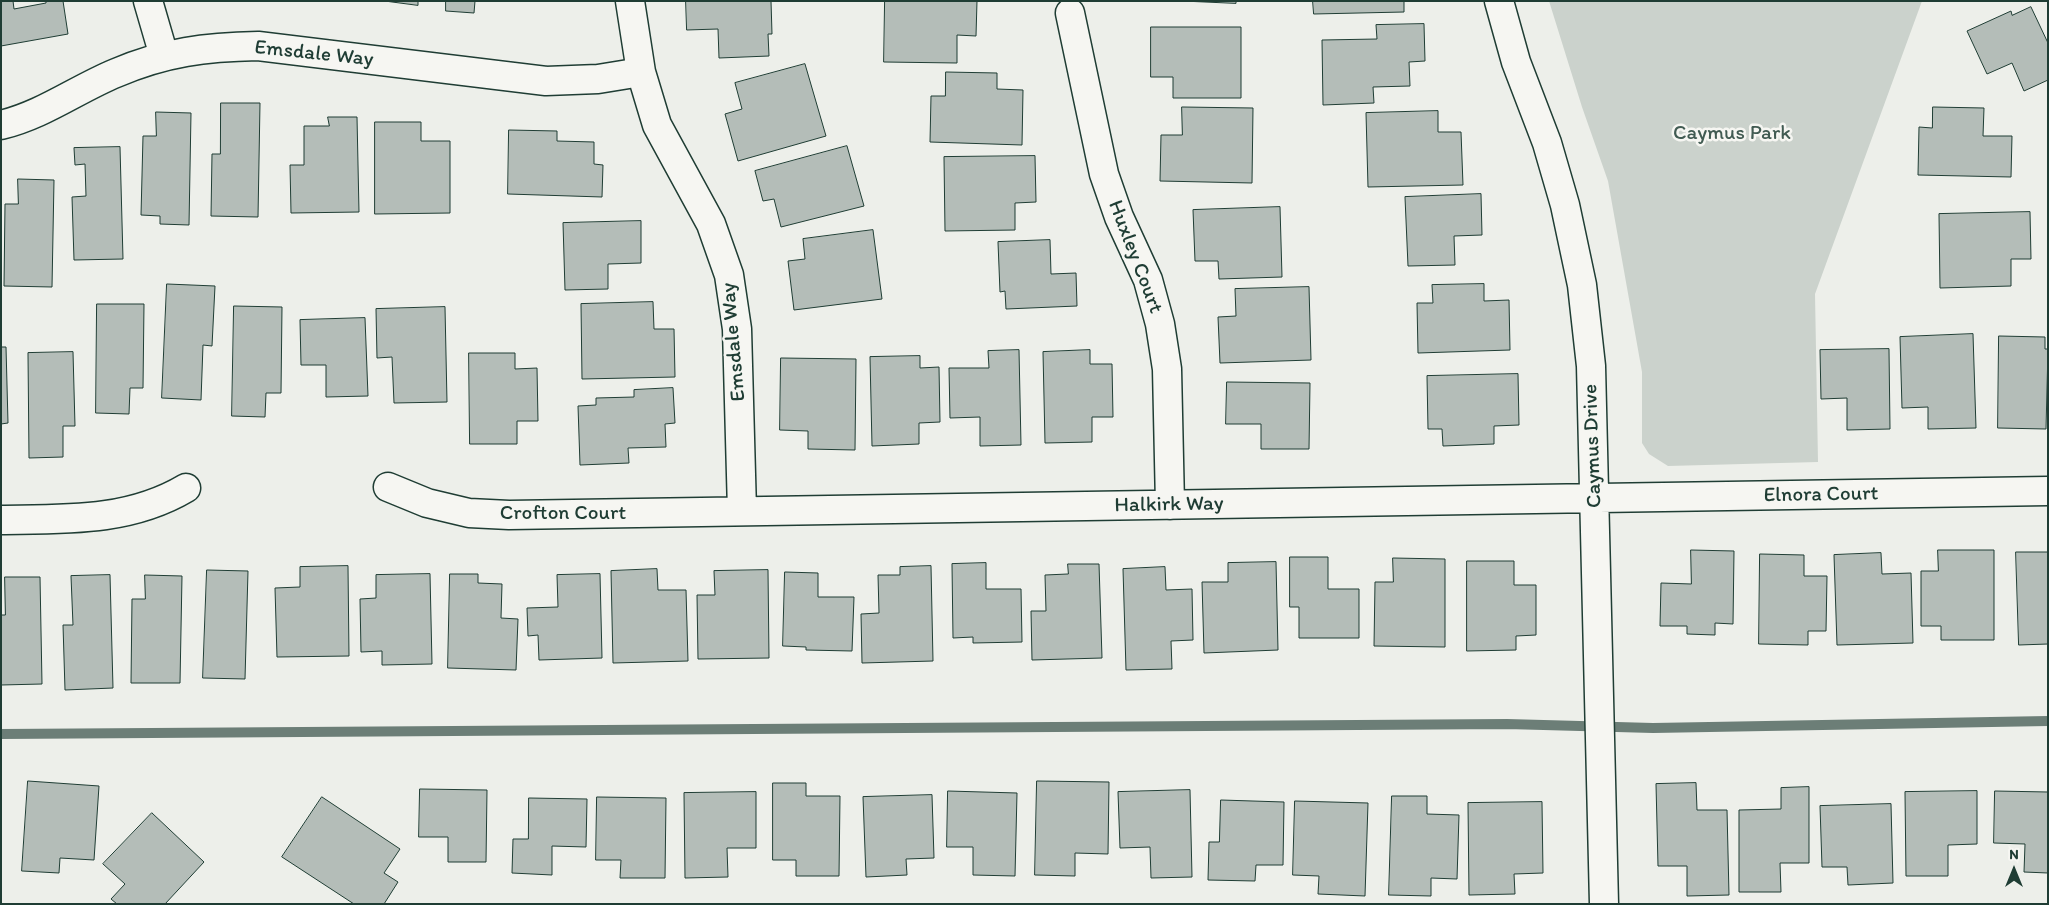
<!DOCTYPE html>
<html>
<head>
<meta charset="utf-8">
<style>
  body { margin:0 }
  #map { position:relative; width:2049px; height:905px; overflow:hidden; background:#edefea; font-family:Itim,sans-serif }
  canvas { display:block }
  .frame { position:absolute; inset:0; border:2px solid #1f3d34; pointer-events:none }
  .north { position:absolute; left:1989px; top:845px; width:50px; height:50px; -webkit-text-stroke:4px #f6f6f2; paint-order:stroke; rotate:0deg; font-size:14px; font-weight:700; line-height:20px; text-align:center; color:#1f3d34 }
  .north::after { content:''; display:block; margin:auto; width:18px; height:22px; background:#1f3d34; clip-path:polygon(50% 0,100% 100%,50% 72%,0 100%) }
</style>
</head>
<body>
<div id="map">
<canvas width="2049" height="905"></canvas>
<div class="frame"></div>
<div class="north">N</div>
</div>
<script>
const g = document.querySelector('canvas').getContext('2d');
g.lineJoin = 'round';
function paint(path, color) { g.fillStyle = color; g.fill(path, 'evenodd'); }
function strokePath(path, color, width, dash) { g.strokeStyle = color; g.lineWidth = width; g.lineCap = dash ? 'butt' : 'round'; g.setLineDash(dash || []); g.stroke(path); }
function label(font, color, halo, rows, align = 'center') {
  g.font = font + ' Itim,sans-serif'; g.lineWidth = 5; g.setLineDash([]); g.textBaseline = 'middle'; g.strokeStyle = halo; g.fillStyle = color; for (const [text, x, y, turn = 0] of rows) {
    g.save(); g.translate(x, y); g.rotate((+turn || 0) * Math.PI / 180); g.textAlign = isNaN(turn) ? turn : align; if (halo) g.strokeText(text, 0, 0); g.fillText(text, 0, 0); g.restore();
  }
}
const green = new Path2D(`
  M1549,1H1922L1815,294L1818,462L1668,466L1649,454L1642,443V372L1608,181L1582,107Z`);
const stream = new Path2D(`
  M1,734L1507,724L1653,728L2048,721`);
const building = new Path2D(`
  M1,1H13L14,9L46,3V1H63L68,34L1,46Z
  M385,1H418V5Z
  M446,1H475L474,13L446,11Z
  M686,1H771L772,34H768L769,56L719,58L718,29L687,30Z
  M885,1H977L976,36L957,35V63L884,62Z
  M1183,1H1236V3Z
  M1313,1H1404V12L1314,14Z
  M2031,7L2048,43V80L2024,91L2012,63L1987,74L1967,31L2011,11L2012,15Z
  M1424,24L1425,61L1409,62L1410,86L1373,87L1374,103L1323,105L1322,40L1377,39L1376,25Z
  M1151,27H1241V98H1173V77H1151Z
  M805,64L826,136L738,161L725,114L742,109L735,83Z
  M946,72L997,73V89L1023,90L1022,145L930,142L931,96H945Z
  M221,103H260L258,217L211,216L212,154H220Z
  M1182,107L1253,108L1252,183L1160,181L1161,135H1182Z
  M1933,107L1984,108L1983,136H2012L2011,177L1918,175L1919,127L1932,128Z
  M1438,111V132H1461L1463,185L1368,187L1366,113Z
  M156,112L191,113L189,225L160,224V216L141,215L143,136H156Z
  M328,117H357L359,212L291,213L290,165H304V126H329Z
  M375,122H421V141H450V213L375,214Z
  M509,130L557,131V141L594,142V164L603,165L602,197L508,194Z
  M847,146L864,206L781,227L774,199L763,201L755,171Z
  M120,147L123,259L74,260L72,197L86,196L85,164L75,165L74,148Z
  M1035,156L1036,202L1015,203V230L945,231L944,157Z
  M18,179L54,180L52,287L4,286L5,204H18Z
  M1481,194L1482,235L1454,236L1455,265L1408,266L1405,197Z
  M1280,207L1282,277L1219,279L1218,261H1195L1193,210Z
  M2030,212L2031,259H2011V286L1940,288L1939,214Z
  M641,221V263L608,264V289L565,290L563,223Z
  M873,230L882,299L794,310L788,261L805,259L803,239Z
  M1050,240L1051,274L1076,273L1077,306L1006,309L1005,291L1000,292L998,242Z
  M167,284L215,286L212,346L203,345L201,400L162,398Z
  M1484,284V301L1509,300L1510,350L1418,353L1417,303H1433L1432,285Z
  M1309,287L1311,360L1220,363L1218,317L1236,316L1235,289Z
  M653,302L654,329H674L675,377L582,379L581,304Z
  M97,304H144L143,388H130L129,414L96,413Z
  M234,306L282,307L281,393H266L265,417L232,416Z
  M445,307L447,402L394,403L392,357L377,358L376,309Z
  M365,318L368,396L326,397V365H301L300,320Z
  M1973,334L1976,428L1928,429V407L1902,408L1900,337Z
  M1999,336L2045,337V349H2048L2046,429L1998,428Z
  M1,347H6L8,423L1,424Z
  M1889,349L1890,429L1847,430V398L1821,399L1820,350Z
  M1019,350L1021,445L980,446V417L950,418L949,368H989L988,351Z
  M1090,350V364H1112L1113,417H1092V442L1045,443L1043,352Z
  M73,352L75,426H63V457L29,458L28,353Z
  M469,353H515V369L537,368L538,421H517V444H470Z
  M920,356V368L939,367L940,422L919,423V444L872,446L870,357Z
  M781,358L856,359L855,450L808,449V431L780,430Z
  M1518,374L1519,425L1494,426V444L1443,446L1442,429H1428L1427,376Z
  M1227,382L1310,383L1309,449H1261V424H1226Z
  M673,388L675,423L665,424L666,447L628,448L629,463L580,465L578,406L596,405V398L634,397V390Z
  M1691,550L1734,551L1733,624L1715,623V635L1687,634V626H1660L1661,583L1691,584Z
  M1938,550H1994V640H1941V626H1921V571H1938Z
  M2016,552H2048V644L2019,645Z
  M1881,553L1882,574L1911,573L1913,643L1837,645L1834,555Z
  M1760,554L1804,555V576H1827L1826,631H1808V645L1759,644Z
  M1290,557H1328V589H1359V638H1299V607H1290Z
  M1393,558L1445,559V647L1374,646L1375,582H1393Z
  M1467,561H1514V585H1536V635L1516,636V650L1467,651Z
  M1276,562L1278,650L1204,653L1202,582H1228V563Z
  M986,563V589H1021L1022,642L973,643V637L953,638L952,564Z
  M1068,564H1099L1102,658L1032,660L1031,611H1046L1045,575L1068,574Z
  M348,566L349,656L277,657L275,588L300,587V567Z
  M931,566L933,661L862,663L861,614L879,613L878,575H900V567Z
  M1165,567L1166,590L1192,589L1193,640L1171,641L1172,669L1126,670L1123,569Z
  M657,569L658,590H686L688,661L613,663L611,571Z
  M207,570L248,571L245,679L203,678Z
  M768,570L769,658L698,659L697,595H715L714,571Z
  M785,572L818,573V597H854L852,651L806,650V647L783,646Z
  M430,574L432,664L382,665V651L361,652L360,599L376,598V575Z
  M450,574H478V583L502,584L501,618L518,619L516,670L448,668Z
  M600,574L602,658L539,660L538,635L528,636L527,608L558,607L557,575Z
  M110,575L113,688L65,690L63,625H73L71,576Z
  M145,575L182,576L180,683H131L132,599H145Z
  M5,577H40L42,684L1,685V615H5Z
  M28,781L99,786L94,860L60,858L59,873L22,871Z
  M1037,781L1109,782L1108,854L1075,853V876L1035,875Z
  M773,783H806V796H840L839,876H796V860H773Z
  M1696,783L1697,810H1727L1729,895L1687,896V866H1658L1656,784Z
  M1809,787V863H1780L1781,892H1739V810L1781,809V788Z
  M420,789L487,790L486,862H448V837H419Z
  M1190,790L1192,877L1151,878L1150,847L1120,848L1118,792Z
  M948,791L1017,793L1015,876L973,875V847H947Z
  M1977,791V844L1948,845V876H1906L1905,792Z
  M1995,791L2048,792V873L2024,872L2025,844L1994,843Z
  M756,792V848H727L728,877L685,878L684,793Z
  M932,795L934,858L906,859L907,875L866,877L863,797Z
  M1392,796H1427V814L1459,815L1457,879L1431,878V896L1389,895Z
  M322,797L400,849L384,873L398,882L384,904H354L282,857Z
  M597,797L666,798L665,878H620L621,860H596Z
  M529,798L587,799L586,847L552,846V875L512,873L513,839H528Z
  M1221,800L1284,802L1283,865H1256L1255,881L1208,880L1209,842H1219Z
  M1295,801L1368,803L1365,896L1318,894L1319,876L1293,875Z
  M1542,802L1543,873L1514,874L1515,894L1469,895L1468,803Z
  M1891,804L1893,883L1848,885L1847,867H1822L1820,806Z
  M152,813L204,862L165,904H117L111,899L125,884L103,864Z`);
const street = new Path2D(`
  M148,1L164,56
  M630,1L641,72L657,125L711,224L729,275L737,329L742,511
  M1499,1L1516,62L1547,143L1565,205L1582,285L1591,366L1604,904
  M1070,13L1104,174L1119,217L1148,280L1160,324L1167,369L1170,505
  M1,125C43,115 77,89 116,73C165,52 206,47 258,46L546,81L598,79L641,72
  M388,487L427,503L469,513L509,515L2048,491
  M1,520C65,519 129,522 186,488`);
const streetNames = [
  ["Emsdale Way",314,54,6],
  ["Huxley Court",1135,257,69],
  ["Emsdale Way",734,342,-95],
  ["Caymus Drive",1593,446,-92],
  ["Elnora Court",1821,495,-1],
  ["Halkirk Way",1169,505,-1],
  ["Crofton Court",563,514]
];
const parkNames = [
  ["Caymus Park",1732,134]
];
paint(green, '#cbd2cc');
strokePath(stream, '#6c7e77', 10);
paint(building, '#b4bdb8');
strokePath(building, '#1f3d34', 1);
strokePath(street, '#1f3d34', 31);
strokePath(street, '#f6f6f2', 28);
label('21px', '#1f3d34', '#f6f6f2', streetNames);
label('21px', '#415b52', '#f6f6f2', parkNames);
</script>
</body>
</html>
